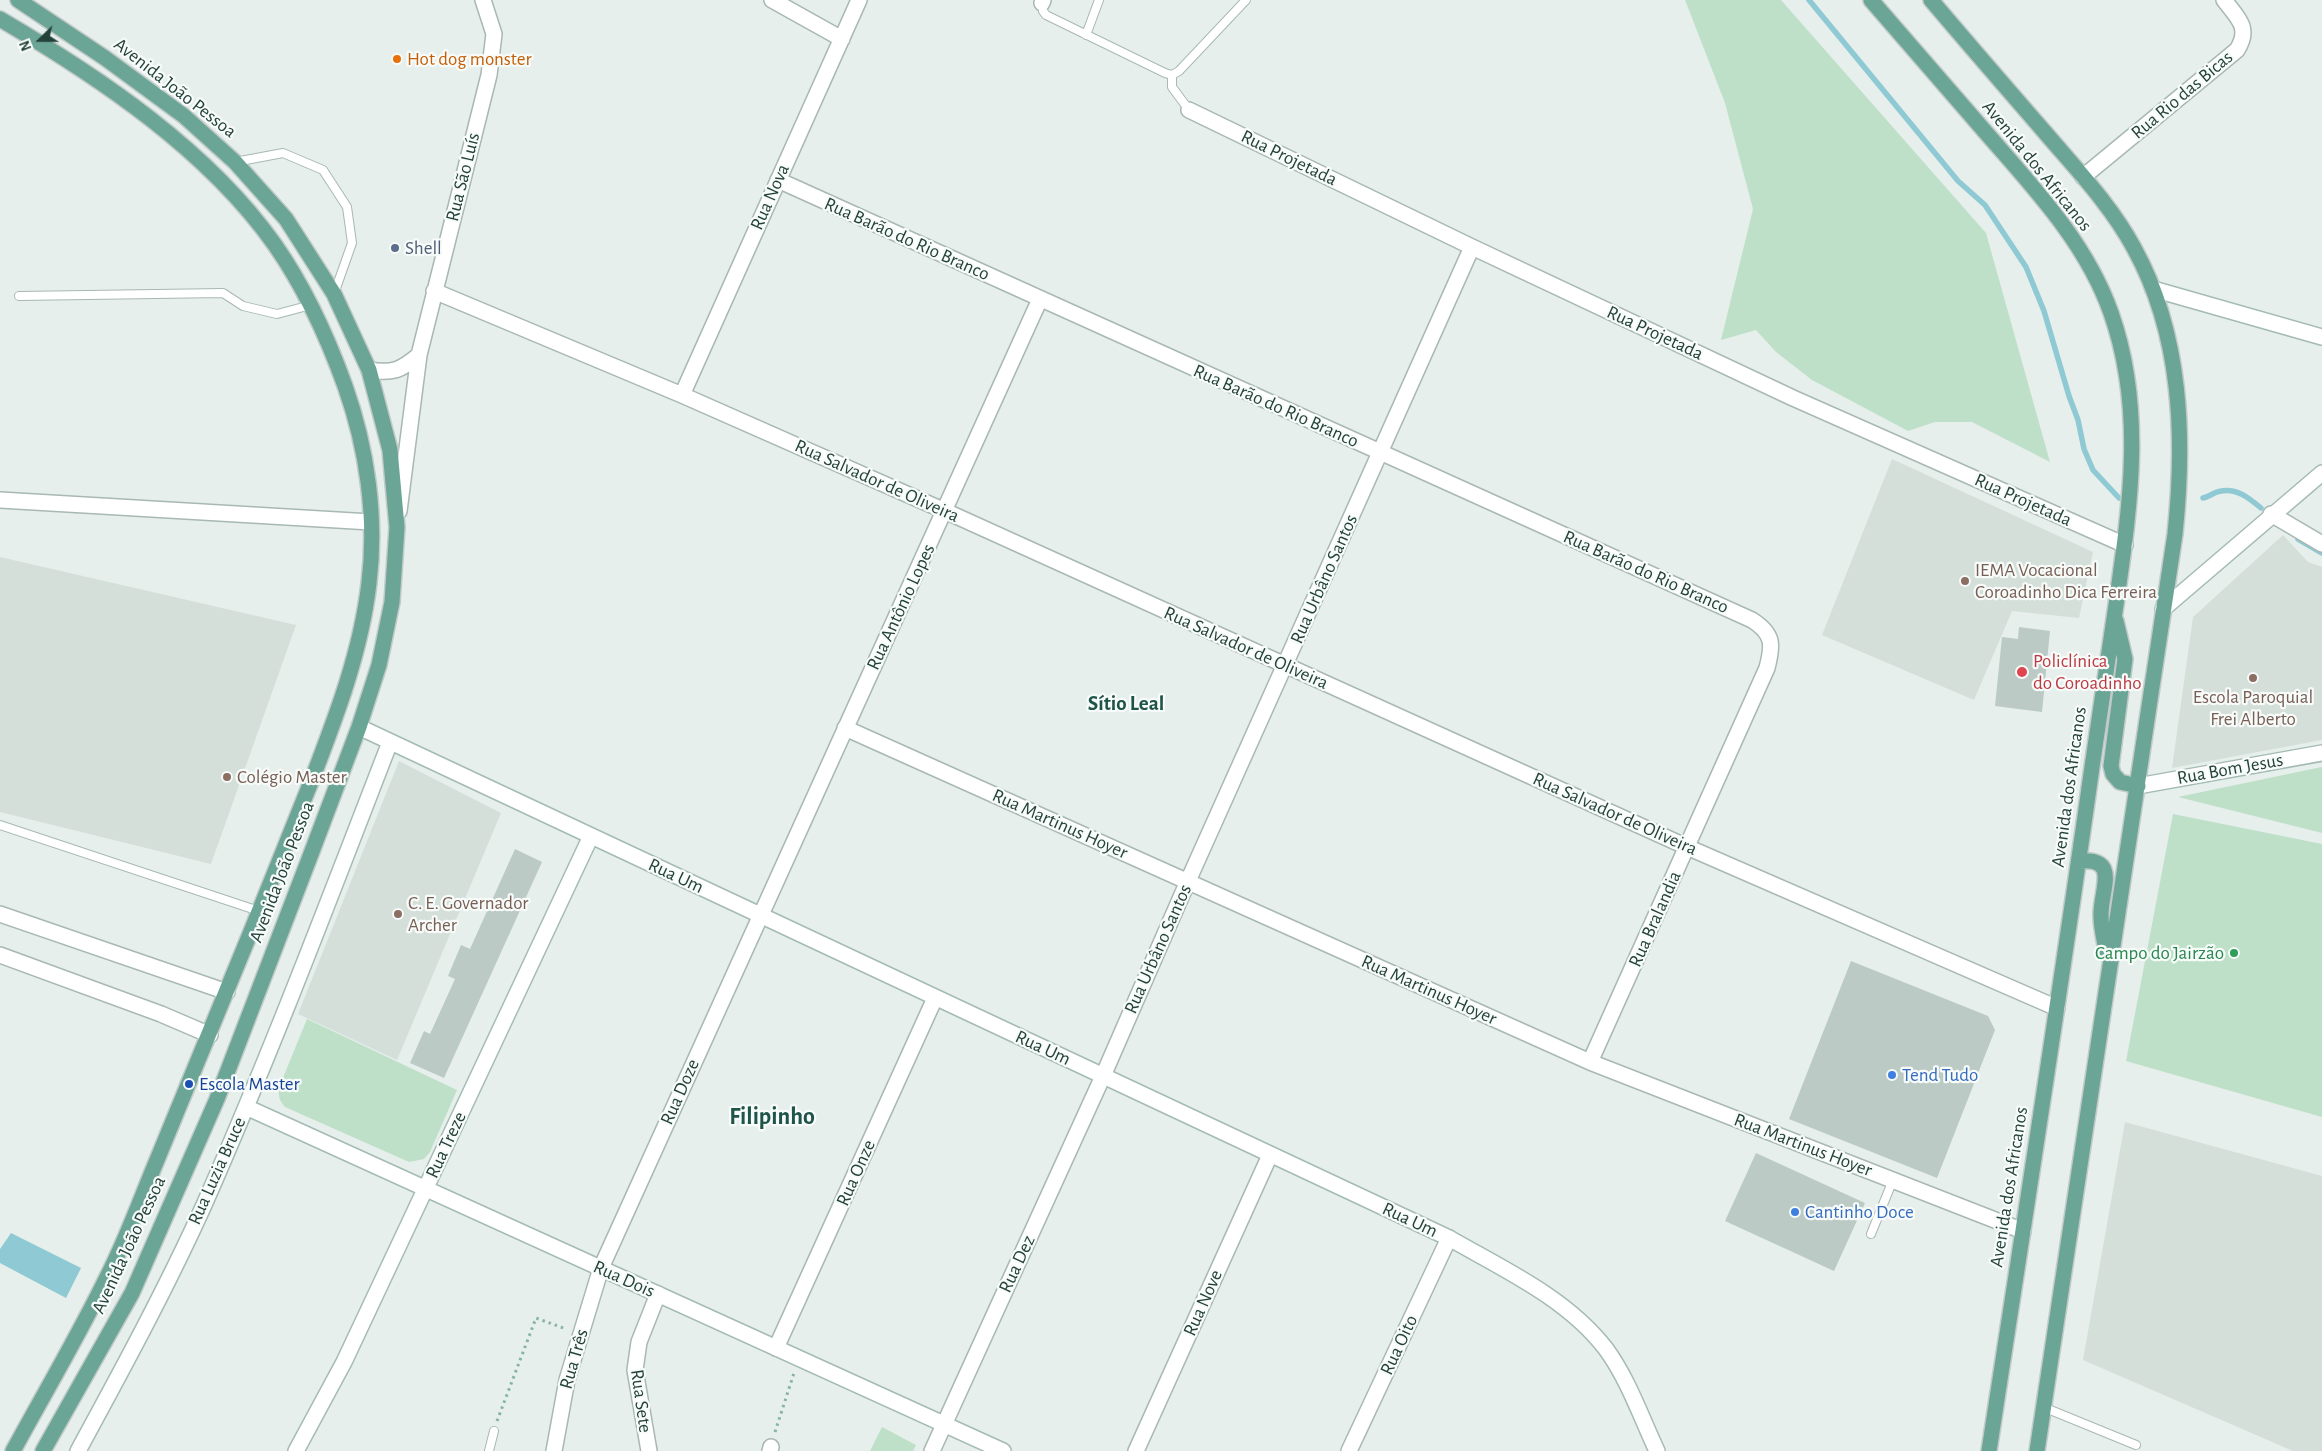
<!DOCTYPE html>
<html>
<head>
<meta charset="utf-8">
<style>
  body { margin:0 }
  #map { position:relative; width:2322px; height:1451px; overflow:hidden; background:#e6efeb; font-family:"Alegreya Sans",sans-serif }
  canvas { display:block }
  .north { position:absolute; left:15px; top:15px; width:50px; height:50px; -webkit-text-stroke:4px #f7fbf9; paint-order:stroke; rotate:248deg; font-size:14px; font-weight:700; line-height:20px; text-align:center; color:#24423a }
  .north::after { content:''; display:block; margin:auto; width:18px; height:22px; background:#24423a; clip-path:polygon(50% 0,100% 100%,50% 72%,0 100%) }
</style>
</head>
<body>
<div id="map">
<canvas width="2322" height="1451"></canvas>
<div class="north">N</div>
</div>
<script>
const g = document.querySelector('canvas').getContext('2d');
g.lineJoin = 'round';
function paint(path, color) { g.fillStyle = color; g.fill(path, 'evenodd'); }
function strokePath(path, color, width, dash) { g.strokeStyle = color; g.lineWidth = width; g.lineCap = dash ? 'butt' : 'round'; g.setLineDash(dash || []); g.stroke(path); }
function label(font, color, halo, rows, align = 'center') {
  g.font = font + ' "Alegreya Sans",sans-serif'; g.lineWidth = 4.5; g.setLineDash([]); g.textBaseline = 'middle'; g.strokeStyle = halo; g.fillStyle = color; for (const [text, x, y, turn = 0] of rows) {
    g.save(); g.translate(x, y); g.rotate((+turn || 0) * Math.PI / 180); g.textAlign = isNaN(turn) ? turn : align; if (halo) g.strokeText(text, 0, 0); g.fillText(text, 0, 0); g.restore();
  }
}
const built = new Path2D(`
  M1892,459L2093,552L2079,618L2012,611L1974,700L1822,635Z
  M2283,535L2308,562L2322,567V740L2172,768L2193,617Z
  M0,557L296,625L211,864L0,812Z
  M399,761L501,813L397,1060L298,1014Z
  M2125,1122L2322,1176V1451H2293L2083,1360Z`);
const green = new Path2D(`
  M1685,0H1781L1986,233L2050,462L1972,422H1935L1908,431L1812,380L1776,352L1756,330L1721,340L1753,209L1725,103Z
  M2322,767V833L2178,797L2312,769Z
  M2173,814L2322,844V1117L2126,1061Z
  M307,1019L457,1090L430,1152L424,1159L409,1162L285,1107C278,1099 278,1094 280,1085Z
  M882,1427L916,1445L913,1451H870Z`);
const water = new Path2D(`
  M11,1233L81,1268L66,1298L0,1263V1249Z`);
const stream = new Path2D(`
  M1809,0L1958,181L1985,205L2026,267L2044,311L2069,396L2078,420L2084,449L2093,470L2119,498
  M2203,498C2209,497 2214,492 2221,491C2237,488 2249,498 2261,508
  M2298,539L2322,553`);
const building = new Path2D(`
  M2019,627L2050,631L2042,712L1995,706L2002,637L2018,639Z
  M515,849L542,862L444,1078L410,1063L424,1031L430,1034L455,979L448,976L461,945L470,949Z
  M1851,961L1988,1016L1995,1030L1937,1178L1789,1119Z
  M1756,1153L1865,1203L1834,1271L1725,1221Z`);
const path = new Path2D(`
  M497,1421L536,1318L566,1329
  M775,1432L794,1373`);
const lane = new Path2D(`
  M1042,3L1043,11L1046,15L1165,73L1172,75L1179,71L1246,0
  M1086,35L1099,0
  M1172,75V87L1189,110
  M235,162L283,153L323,170L347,207L352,243L334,294
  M19,296L223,293L243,306L277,314L311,305
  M0,825L259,911
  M1871,1234L1893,1180
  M2043,1407L2136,1445
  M489,1451L494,1431`);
const street = new Path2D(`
  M772,0L842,39
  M1042,3L1043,0
  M1189,110L1472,247L1793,398L2125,545
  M2083,177L2237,50C2251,28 2238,18 2224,0
  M778,180L1752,620C1774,634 1773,645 1767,668L1590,1062
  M434,291L682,395L945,511L1687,847L2057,1008
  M369,370C393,374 401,370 419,355
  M682,395L859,0
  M0,500L371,522
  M399,511L419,355L489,75L494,34L483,0
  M2271,514L2322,544
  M845,728L1590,1062L2023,1231
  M0,914L227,992
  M0,955L161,1014L210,1035
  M776,1348L935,998
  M554,1451L567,1380L601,1268L1040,299
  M649,1451L635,1370L639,1342L658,1294
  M770,1451L771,1447
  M932,1451L1103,1076L1188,881L1472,247
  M1136,1451L1270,1155
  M1349,1451L1449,1238`);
const secondary = new Path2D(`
  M2153,289L2322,337
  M2163,609L2322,473
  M359,727L1449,1238C1503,1269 1567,1298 1606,1349C1628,1379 1641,1417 1657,1451
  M2138,786L2322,753
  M246,1107L1003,1451
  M78,1451C122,1370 166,1289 204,1205C271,1053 330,897 390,742
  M296,1451L344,1362L591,836`);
const primary = new Path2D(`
  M18,0L105,58L184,116L235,162L286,219L334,294L369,370L390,450L397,527L392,602L379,665L359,727L311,854L217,1099L132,1293L43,1451
  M1871,0C1910,45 1949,90 1988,135C2035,189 2087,244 2111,313C2145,409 2130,507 2116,605C2108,659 2100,713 2092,767C2060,995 2024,1223 1989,1451
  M1931,0C1970,46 2009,91 2049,137C2079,172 2112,207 2134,248C2182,335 2185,438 2175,534L2037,1451
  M0,19C99,77 208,150 275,245C305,288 327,336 345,386C367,448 377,517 369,583C361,652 336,717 311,782C291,831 272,880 252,929C221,1006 189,1083 157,1160C141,1198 127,1238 108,1275C79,1335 45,1392 13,1451
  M2116,621L2125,659L2111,766L2113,774L2120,782L2138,786
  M2079,861C2121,857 2100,891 2101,916C2101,929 2105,943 2107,955`);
const markers = [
  [397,59,5,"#e8710a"],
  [395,248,5,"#5c6f8a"],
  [1965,581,5,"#8d6e63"],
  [2022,672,6,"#e0444e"],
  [2253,678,5,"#8d6e63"],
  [227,777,5,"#8d6e63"],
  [398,914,5,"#8d6e63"],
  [2234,953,5,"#2e9e5b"],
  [1892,1075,5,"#3f7fe0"],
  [189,1084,5,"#1a4fb4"],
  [1795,1212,5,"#3f7fe0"]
];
const foodNames = [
  ["Hot dog monster",407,59]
];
const streetNames = [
  ["Avenida João Pessoa",175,88,38],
  ["Rua Rio das Bicas",2182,95,-40],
  ["Rua Projetada",1289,158,26],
  ["Avenida dos Africanos",2037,166,51],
  ["Rua São Luís",463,177,-76],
  ["Rua Nova",770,197,-66],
  ["Rua Barão do Rio Branco",907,239,24],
  ["Rua Projetada",1655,333,25],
  ["Rua Barão do Rio Branco",1276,406,24],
  ["Rua Salvador de Oliveira",877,481,24],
  ["Rua Projetada",2023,500,24],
  ["Rua Barão do Rio Branco",1646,572,24],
  ["Rua Urbâno Santos",1324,579,-66],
  ["Rua Antônio Lopes",901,607,-65],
  ["Rua Salvador de Oliveira",1246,648,24],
  ["Rua Bom Jesus",2230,769,-10],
  ["Avenida dos Africanos",2069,787,-82],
  ["Rua Salvador de Oliveira",1615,814,24],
  ["Rua Martinus Hoyer",1060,824,24],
  ["Avenida João Pessoa",282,872,-69],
  ["Rua Um",676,876,25],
  ["Rua Bralandia",1655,919,-66],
  ["Rua Urbâno Santos",1158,949,-66],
  ["Rua Martinus Hoyer",1429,990,24],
  ["Rua Um",1043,1048,25],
  ["Rua Doze",680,1092,-66],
  ["Rua Treze",446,1145,-65],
  ["Rua Martinus Hoyer",1803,1145,21],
  ["Rua Luzia Bruce",217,1171,-66],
  ["Rua Onze",856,1173,-66],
  ["Avenida dos Africanos",2009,1187,-81],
  ["Rua Um",1410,1220,25],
  ["Avenida João Pessoa",129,1245,-65],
  ["Rua Dez",1017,1264,-65],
  ["Rua Dois",624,1279,24],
  ["Rua Nove",1203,1303,-66],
  ["Rua Oito",1399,1345,-65],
  ["Rua Três",574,1359,-74],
  ["Rua Sete",641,1401,82]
];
const serviceNames = [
  ["Shell",405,248]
];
const educationNames = [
  ["IEMA Vocacional",1975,570],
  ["Coroadinho Dica Ferreira",1975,592],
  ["Escola Paroquial",2253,697,"center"],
  ["Frei Alberto",2253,719,"center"],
  ["Colégio Master",237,777],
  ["C. E. Governador",408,903],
  ["Archer",408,925]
];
const healthNames = [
  ["Policlínica",2033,661],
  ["do Coroadinho",2033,683]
];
const leisureNames = [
  ["Campo do Jairzão",2224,953]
];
const shopNames = [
  ["Tend Tudo",1902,1075],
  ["Cantinho Doce",1805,1212]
];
const transitNames = [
  ["Escola Master",199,1084]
];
const quarterNames = [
  ["Sítio Leal",1126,704]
];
const districtNames = [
  ["Filipinho",772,1117]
];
paint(built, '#d4dfda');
paint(green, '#bfe0c8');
paint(water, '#8ec9d4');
strokePath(stream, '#8ec9d4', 5.5);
paint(building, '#bbcac4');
strokePath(lane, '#a8b8b2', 10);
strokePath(street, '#a8b8b2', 18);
strokePath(secondary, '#a4bbb3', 18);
strokePath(primary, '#c2cac8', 18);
strokePath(path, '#86b3a5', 3, [2.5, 4]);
strokePath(lane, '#fff', 8);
strokePath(street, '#fff', 15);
strokePath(secondary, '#fff', 15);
strokePath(primary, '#6aa596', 15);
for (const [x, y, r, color] of markers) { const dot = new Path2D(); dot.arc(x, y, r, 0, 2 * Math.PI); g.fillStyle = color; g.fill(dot); strokePath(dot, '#f7fbf9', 2); }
label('19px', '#c56008', '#f7fbf9', foodNames, 'left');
label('19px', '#24423a', '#f7fbf9', streetNames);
label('19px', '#4e5e75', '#f7fbf9', serviceNames, 'left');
label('19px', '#785e54', '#f7fbf9', educationNames, 'left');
label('19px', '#be3a42', '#f7fbf9', healthNames, 'left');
label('19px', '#27864d', '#f7fbf9', leisureNames, 'right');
label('19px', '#366cbe', '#f7fbf9', shopNames, 'left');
label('19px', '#164399', '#f7fbf9', transitNames, 'left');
label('bold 21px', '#1f5548', '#f7fbf9', quarterNames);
label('bold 24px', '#1f5548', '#f7fbf9', districtNames);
</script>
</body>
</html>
